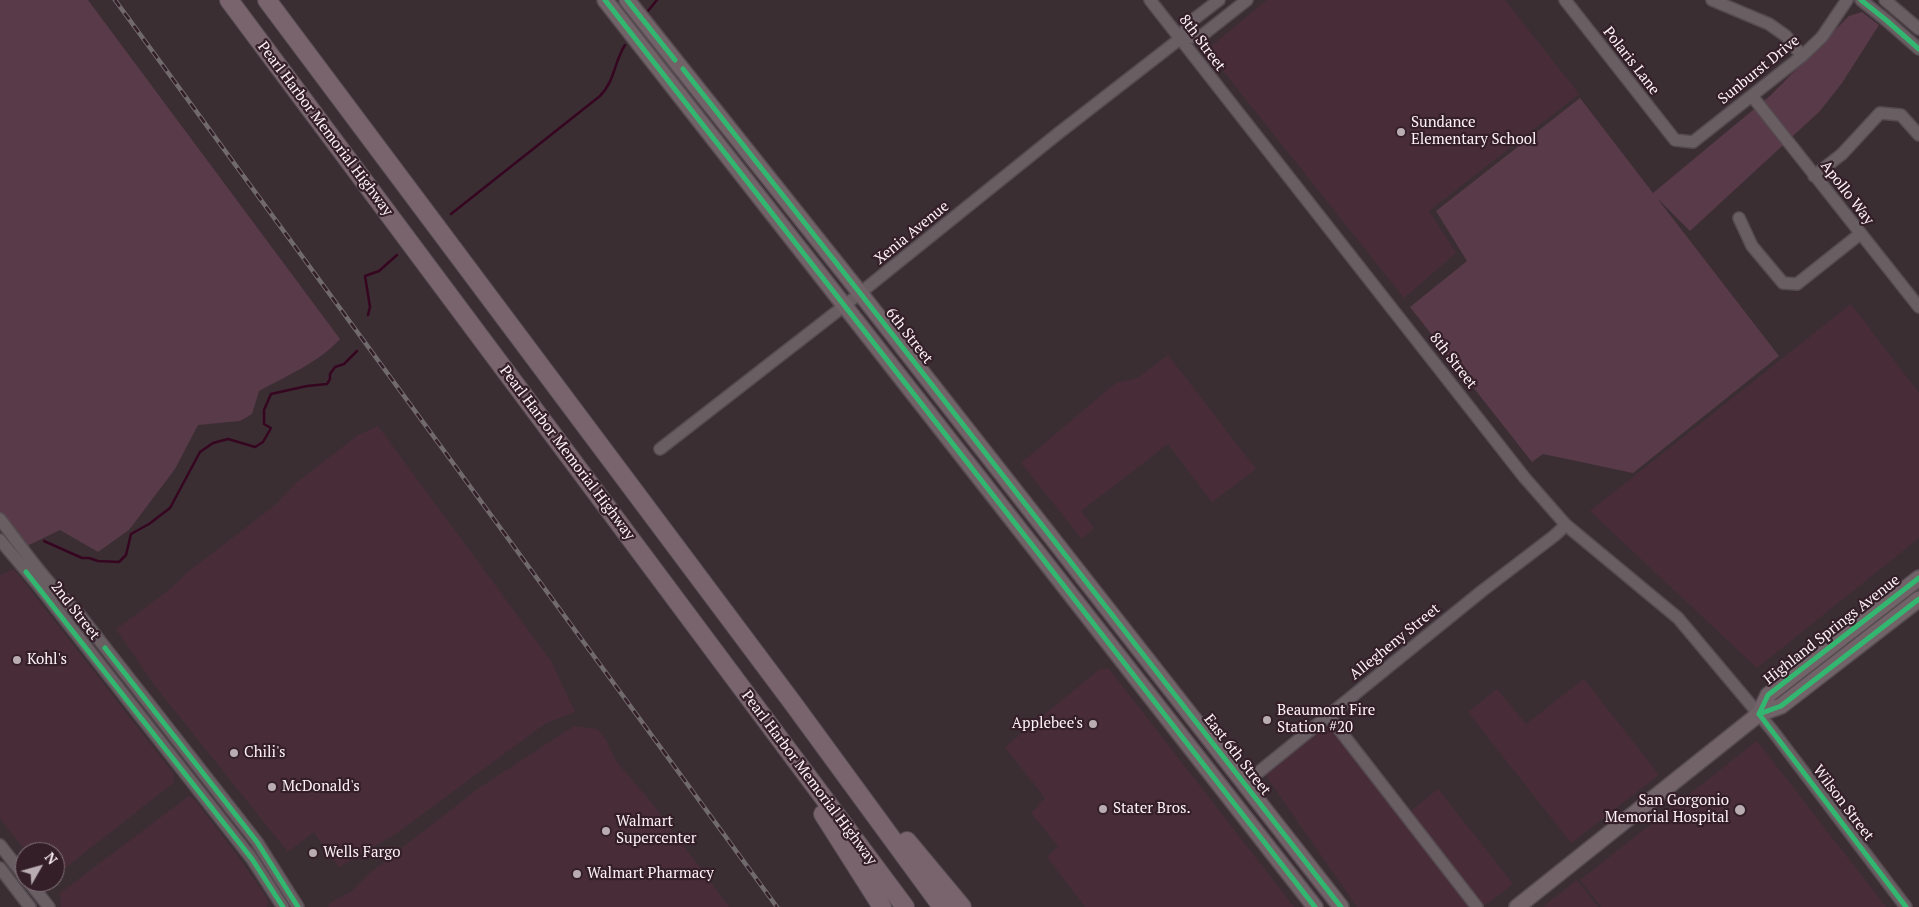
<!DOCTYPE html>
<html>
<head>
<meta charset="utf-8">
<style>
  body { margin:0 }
  #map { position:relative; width:1919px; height:907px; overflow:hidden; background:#3a2e33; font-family:"PT Serif",serif }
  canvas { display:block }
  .north { position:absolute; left:15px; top:842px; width:50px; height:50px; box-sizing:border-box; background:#341f28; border:1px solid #84737a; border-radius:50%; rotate:52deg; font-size:14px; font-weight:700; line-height:20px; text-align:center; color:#fdf1f6 }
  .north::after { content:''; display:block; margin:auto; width:18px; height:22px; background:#b9adb2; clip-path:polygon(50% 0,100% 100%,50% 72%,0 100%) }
</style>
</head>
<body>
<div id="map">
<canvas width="1919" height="907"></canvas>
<div class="north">N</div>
</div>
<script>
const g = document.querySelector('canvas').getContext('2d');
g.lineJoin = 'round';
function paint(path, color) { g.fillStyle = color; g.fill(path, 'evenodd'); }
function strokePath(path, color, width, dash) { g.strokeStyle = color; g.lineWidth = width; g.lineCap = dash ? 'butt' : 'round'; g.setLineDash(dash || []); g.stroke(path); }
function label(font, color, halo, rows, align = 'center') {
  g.font = font + ' "PT Serif",serif'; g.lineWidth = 4.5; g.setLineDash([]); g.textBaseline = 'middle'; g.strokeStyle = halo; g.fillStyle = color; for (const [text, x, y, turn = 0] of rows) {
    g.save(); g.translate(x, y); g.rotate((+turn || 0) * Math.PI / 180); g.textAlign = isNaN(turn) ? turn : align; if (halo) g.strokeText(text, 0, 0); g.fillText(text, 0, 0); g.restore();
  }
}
const built = new Path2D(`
  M1267,0H1505L1579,94L1429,211L1456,253L1404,298L1209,53L1210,47Z
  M1851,304L1919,393V538L1757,668L1590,511Z
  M1168,355L1256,469L1212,502L1168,444L1081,511L1094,528L1082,539L1021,463L1116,383L1138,378Z
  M378,426L551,661L575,712L546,723L394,835L339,867L314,832L288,852L155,686L116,629L169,590L189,571L274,506L297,482L357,436Z
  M14,569L173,773L174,779L173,783L55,876V852H27L0,819V575Z
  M1100,669H1109L1294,907H1085L1047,857L1058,846L1031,813L1045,798L1005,747Z
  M1584,679L1659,775L1571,843L1468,712L1497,689L1526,724Z
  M1328,724L1474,907H1357L1264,773Z
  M574,726L597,729L606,740L616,761L651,802L729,907H328L330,903L352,891L371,872L479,788Z
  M1757,741L1886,907H1601L1580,880Z
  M1438,789L1513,884L1484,906L1408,813Z
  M189,796L195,800L234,851L268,899L267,907H61L60,893Z
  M1577,880L1598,907H1543Z`);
const green = new Path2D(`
  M0,0H88L340,339C318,363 286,376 259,391L252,414L240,421L198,425L175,469L129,530L98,552L60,530L23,548L0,517Z
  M1862,12L1879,25L1842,83L1820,111L1690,231L1657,198L1779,356L1633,473L1543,454L1532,462L1410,307L1467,261L1436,211L1580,98L1653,193L1771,95L1849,16Z`);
const stream = new Path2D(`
  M647,12L657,0
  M451,214L600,96C615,81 614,62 625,45
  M368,315L370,307L365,276L379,271L397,255
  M44,541L82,558H89L98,561L119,562L126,555L131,534L149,524L170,508L200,452L213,443L228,439L255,447L263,442L271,428L264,424V410L271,394L307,386L327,384L330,379V374L335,367L344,364L357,351`);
const minor = new Path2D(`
  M1150,0L1524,477L1566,525L1678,618L1772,730L1906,907
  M1565,0L1675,140L1693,142L1802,56L1822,37L1847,0
  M1712,0L1769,24L1786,36L1802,56
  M1861,0L1886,20L1919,49
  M1885,0L1919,29
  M1181,38L1200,37L1247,0
  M1752,96L1919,307
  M1814,176L1842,154L1880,113L1901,115L1919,135
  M1739,218L1752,246L1783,283L1797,284L1860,234
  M660,449L844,306L1060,132L1181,38L1189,23L1219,0
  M0,519C25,552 49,586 79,614L257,842L298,907
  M0,540L38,585L252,859L283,907
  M1328,715L1477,907
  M1244,784L1482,591L1554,536L1566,525
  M0,845L25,877
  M0,868L30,907
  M29,882L49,907`);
const major = new Path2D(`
  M605,0C843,301 1078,605 1315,907
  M627,0L860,293L1341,907
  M1759,714L1768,695L1919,578
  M1517,907L1759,714L1781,706L1919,599`);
const highway = new Path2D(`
  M229,0L905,907
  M267,0L792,702L942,907
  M823,814L882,907
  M907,841L962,907`);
const rail = new Path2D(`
  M115,0L777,907`);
const cycleway = new Path2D(`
  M605,0C843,301 1078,605 1315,907
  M627,0L675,60
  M1861,0L1886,20L1919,49
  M683,69L860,293L1341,907
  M26,572L252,859L283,907
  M105,648L257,842L298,907
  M1759,714L1906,907
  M1759,714L1768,695L1919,578
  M1759,714L1781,706L1919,599`);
const markers = [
  [1401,132,5,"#b9adb2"],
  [17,660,5,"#b9adb2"],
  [1267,720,5,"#b9adb2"],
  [1093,724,5,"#b9adb2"],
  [234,753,5,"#b9adb2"],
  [272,787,5,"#b9adb2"],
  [1103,809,5,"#b9adb2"],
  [1740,810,6,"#b9adb2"],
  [606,831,5,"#b9adb2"],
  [313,853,5,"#b9adb2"],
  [577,874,5,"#b9adb2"]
];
const streetNames = [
  ["8th Street",1202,43,53],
  ["Polaris Lane",1631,61,52],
  ["Sunburst Drive",1759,70,-39],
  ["Pearl Harbor Memorial Highway",325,129,53],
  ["Apollo Way",1847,193,52],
  ["Xenia Avenue",912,233,-39],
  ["6th Street",909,336,52],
  ["8th Street",1453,361,52],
  ["Pearl Harbor Memorial Highway",567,453,53],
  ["2nd Street",75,611,52],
  ["Highland Springs Avenue",1832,630,-38],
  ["Allegheny Street",1395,642,-39],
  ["East 6th Street",1237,755,52],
  ["Pearl Harbor Memorial Highway",809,778,53],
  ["Wilson Street",1843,803,53]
];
const poiNames = [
  ["Sundance",1411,123],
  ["Elementary School",1411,140],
  ["Kohl's",27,660],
  ["Beaumont Fire",1277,711],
  ["Station #20",1277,728],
  ["Applebee's",1083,724,"right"],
  ["Chili's",244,753],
  ["McDonald's",282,787],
  ["San Gorgonio",1729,801,"right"],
  ["Memorial Hospital",1729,818,"right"],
  ["Stater Bros.",1113,809],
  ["Walmart",616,822],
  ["Supercenter",616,839],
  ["Wells Fargo",323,853],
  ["Walmart Pharmacy",587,874]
];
paint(built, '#482d39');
paint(green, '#593a48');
strokePath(stream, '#360621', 2.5);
strokePath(minor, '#554b50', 14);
strokePath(major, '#554b50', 18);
strokePath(highway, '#554b50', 20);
strokePath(minor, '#695f63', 11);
strokePath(major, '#726369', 15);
strokePath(highway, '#79646e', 18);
strokePath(rail, '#716a6d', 4.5);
strokePath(rail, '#341f28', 2.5, [8]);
strokePath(cycleway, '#33b770', 5);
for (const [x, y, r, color] of markers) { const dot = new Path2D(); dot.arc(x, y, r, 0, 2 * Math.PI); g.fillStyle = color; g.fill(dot); strokePath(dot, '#341f28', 2); }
label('15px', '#fdf1f6', '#341f28', streetNames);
label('15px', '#fdf1f6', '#341f28', poiNames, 'left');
</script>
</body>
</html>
